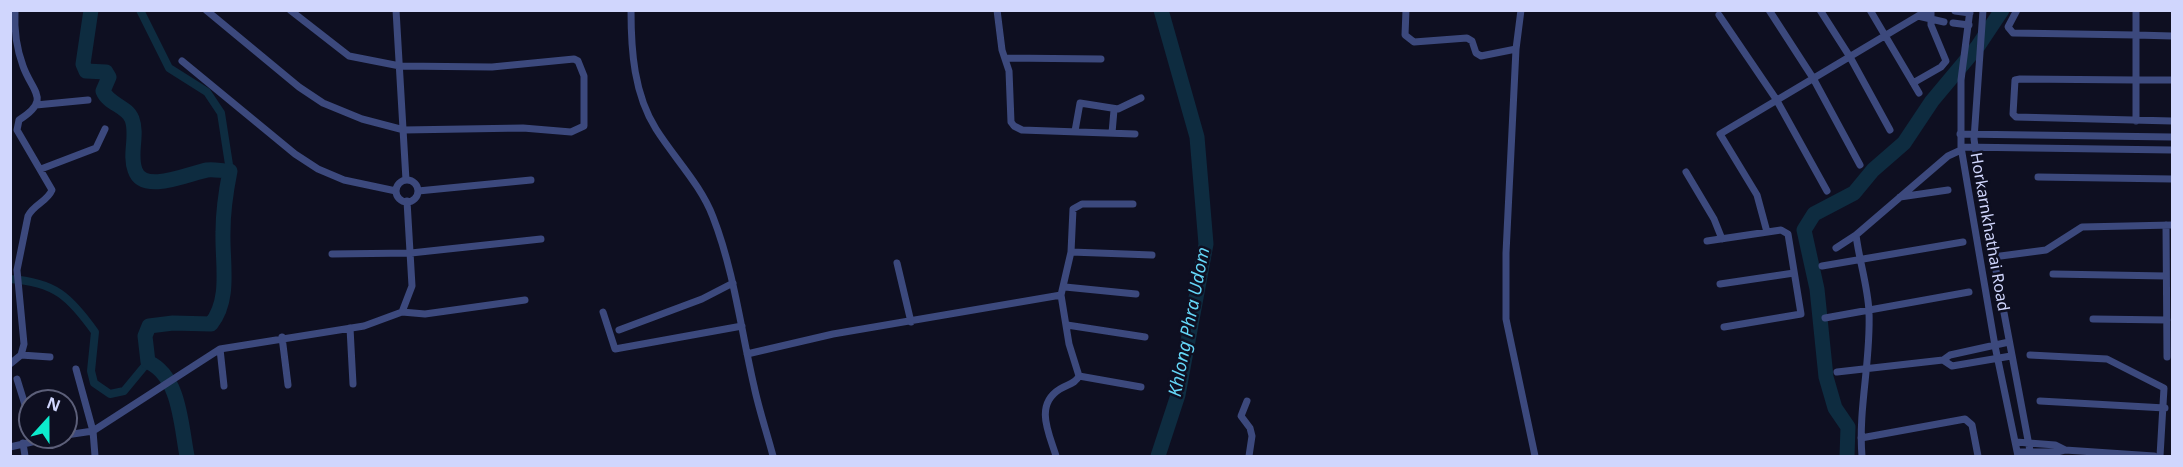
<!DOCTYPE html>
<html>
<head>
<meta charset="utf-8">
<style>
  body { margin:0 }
  #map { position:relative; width:2183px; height:467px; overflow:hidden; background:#0e0f21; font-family:"Noto Sans",sans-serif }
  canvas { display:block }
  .frame { position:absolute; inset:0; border:12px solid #d0d6fd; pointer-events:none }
  .north { position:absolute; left:18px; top:389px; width:60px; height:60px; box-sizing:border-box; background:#0e0f21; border:2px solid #5c5f79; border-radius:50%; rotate:21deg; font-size:16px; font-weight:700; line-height:24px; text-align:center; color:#d0d6fd }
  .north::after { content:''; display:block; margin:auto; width:21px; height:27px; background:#0decce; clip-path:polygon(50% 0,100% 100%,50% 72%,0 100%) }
</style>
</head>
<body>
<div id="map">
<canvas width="2183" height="467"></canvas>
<div class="frame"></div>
<div class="north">N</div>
</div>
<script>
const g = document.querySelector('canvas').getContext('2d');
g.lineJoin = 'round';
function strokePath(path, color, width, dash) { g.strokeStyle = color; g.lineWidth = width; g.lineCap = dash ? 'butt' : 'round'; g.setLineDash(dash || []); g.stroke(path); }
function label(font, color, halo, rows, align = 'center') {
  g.font = font + ' "Noto Sans",sans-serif'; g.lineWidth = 5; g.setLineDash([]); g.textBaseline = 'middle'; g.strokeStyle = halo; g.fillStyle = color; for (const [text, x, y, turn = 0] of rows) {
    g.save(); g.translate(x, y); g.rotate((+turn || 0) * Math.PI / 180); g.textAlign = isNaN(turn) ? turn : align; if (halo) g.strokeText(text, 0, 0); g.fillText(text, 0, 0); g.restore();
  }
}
const canal = new Path2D(`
  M140,10L169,68L207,92L221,113L230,171
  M10,279C55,282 70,297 95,332L91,371L94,383L110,394L124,391L148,362`);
const river = new Path2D(`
  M91,10L83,64L86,71L106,72L109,77L103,91C108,104 127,106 132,119C138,135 129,154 135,170C143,195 190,173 207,170C214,169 222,171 230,171C226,191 223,212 223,232C222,263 231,299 211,324L173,323L149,326L145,336L148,362C180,376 181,426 187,456
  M1158,456L1178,395L1206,244L1197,137L1161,10
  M1847,456L1848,427L1835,408L1826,377L1817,289L1804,230L1814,214L1854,193L1873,170L1904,143L1932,101L1978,46L2002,10`);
const street = new Path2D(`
  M206,10L299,87L323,103L362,119L404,130L523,128L571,132L584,126V76L578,61L574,59L492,67L400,66L349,56L290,10
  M396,10L406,180
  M631,10C631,51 634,94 656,129C675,159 701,185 713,217C734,271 741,330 754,386C759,410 767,433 773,456
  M997,10L1002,50L1009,71L1011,122L1014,126L1022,130L1135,134
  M1406,10L1405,35L1414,42L1467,38L1472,41L1476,53L1481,56L1516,49
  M1521,10L1516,49L1506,253V319L1535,456
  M1769,10L1813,78L1860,165
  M1820,10L1850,57L1890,130
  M1870,10L1919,93
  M1930,10L1918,16L1944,22
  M1970,10L1961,80V147L1995,346L2018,456
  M1983,10L1974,139L1982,196L2031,456
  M2017,10L2008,27L2013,33L2136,35V10
  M1955,11L1970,13
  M1719,15L1776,99L1827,191
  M1953,23L1969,25
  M2172,36L2136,35V80L2020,79L2015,80L2013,114L2016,117L2172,121
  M1005,58L1101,59
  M182,61L295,154L318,169L344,180L396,191
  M1913,83L1941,67L1946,61L1931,25V10
  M36,105L88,100
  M2136,121V80H2172
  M1075,131L1080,103L1118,109L1141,98
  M1112,133L1114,110
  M1960,134L2172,137
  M1961,147L2172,150
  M41,169L96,148L105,129
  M1686,172L1714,219L1722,239
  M2038,177L2172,179
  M396 191a11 11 0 1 1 22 0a11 11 0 1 1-22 0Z
  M418,191L531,180
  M1900,197L1948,190
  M2166,225L2167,357
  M1767,232L1757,195L1720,134L1918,16
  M1707,241L1781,230L1788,234L1801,314L1724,327
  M1836,248L1856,235
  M1071,252L1152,255
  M332,254L411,253L541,239
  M1993,257L2046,250L2082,227L2172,225
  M897,263L911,322
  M1822,266L1963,242
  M2053,274L2166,276
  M1720,284L1794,273
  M1065,287L1136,294
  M402,312L425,314L525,300
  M603,312L615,349L742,326
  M1825,318L1969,292
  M2093,319L2167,320
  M1067,325L1145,337
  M350,328L353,384
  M619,330L702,299L733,283
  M282,337L288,385
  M220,349L224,386
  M747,354L833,334L1061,295
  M21,355L50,357
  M2030,355L2107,359L2164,388L2160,456
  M1943,360L1952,366L2011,356
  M10,364L21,355L24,344L17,270L28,216C34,204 47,202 52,190L17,130L19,120C52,99 32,92 23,66C16,47 14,30 15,10
  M76,369L93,431L95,456
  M1837,372L1943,360L1950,355L2009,342
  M1079,376L1141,387
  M17,379L30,421
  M1247,401L1241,416L1250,428L1252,436L1249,456
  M2040,401L2165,408
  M66,435L93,431L220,349L364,326L402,312L412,286L407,201
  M1861,438L1965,419L1972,425L1978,456
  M2016,442L2055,445L2065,450L2154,456
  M23,443L25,456
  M10,447L54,437
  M2018,452H2057L2065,450
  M1056,456C1049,433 1034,405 1060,389C1068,384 1075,384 1079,376L1069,344L1061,295L1071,252L1073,209L1082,204H1133
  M1862,456C1858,409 1871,361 1869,312C1868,287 1859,260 1856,235L1948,156L1961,150`);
const streetNames = [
  ["Horkarnkhathai Road",1989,232,80]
];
const waterNames = [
  ["Khlong Phra Udom",1190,322,-79]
];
strokePath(canal, '#0e2c40', 8);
strokePath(river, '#0e2c40', 15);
strokePath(street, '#3c497d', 7);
label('16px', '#d0d6fd', '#0e0f21', streetNames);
label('italic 18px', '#64d6f7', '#0e0f21', waterNames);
</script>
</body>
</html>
